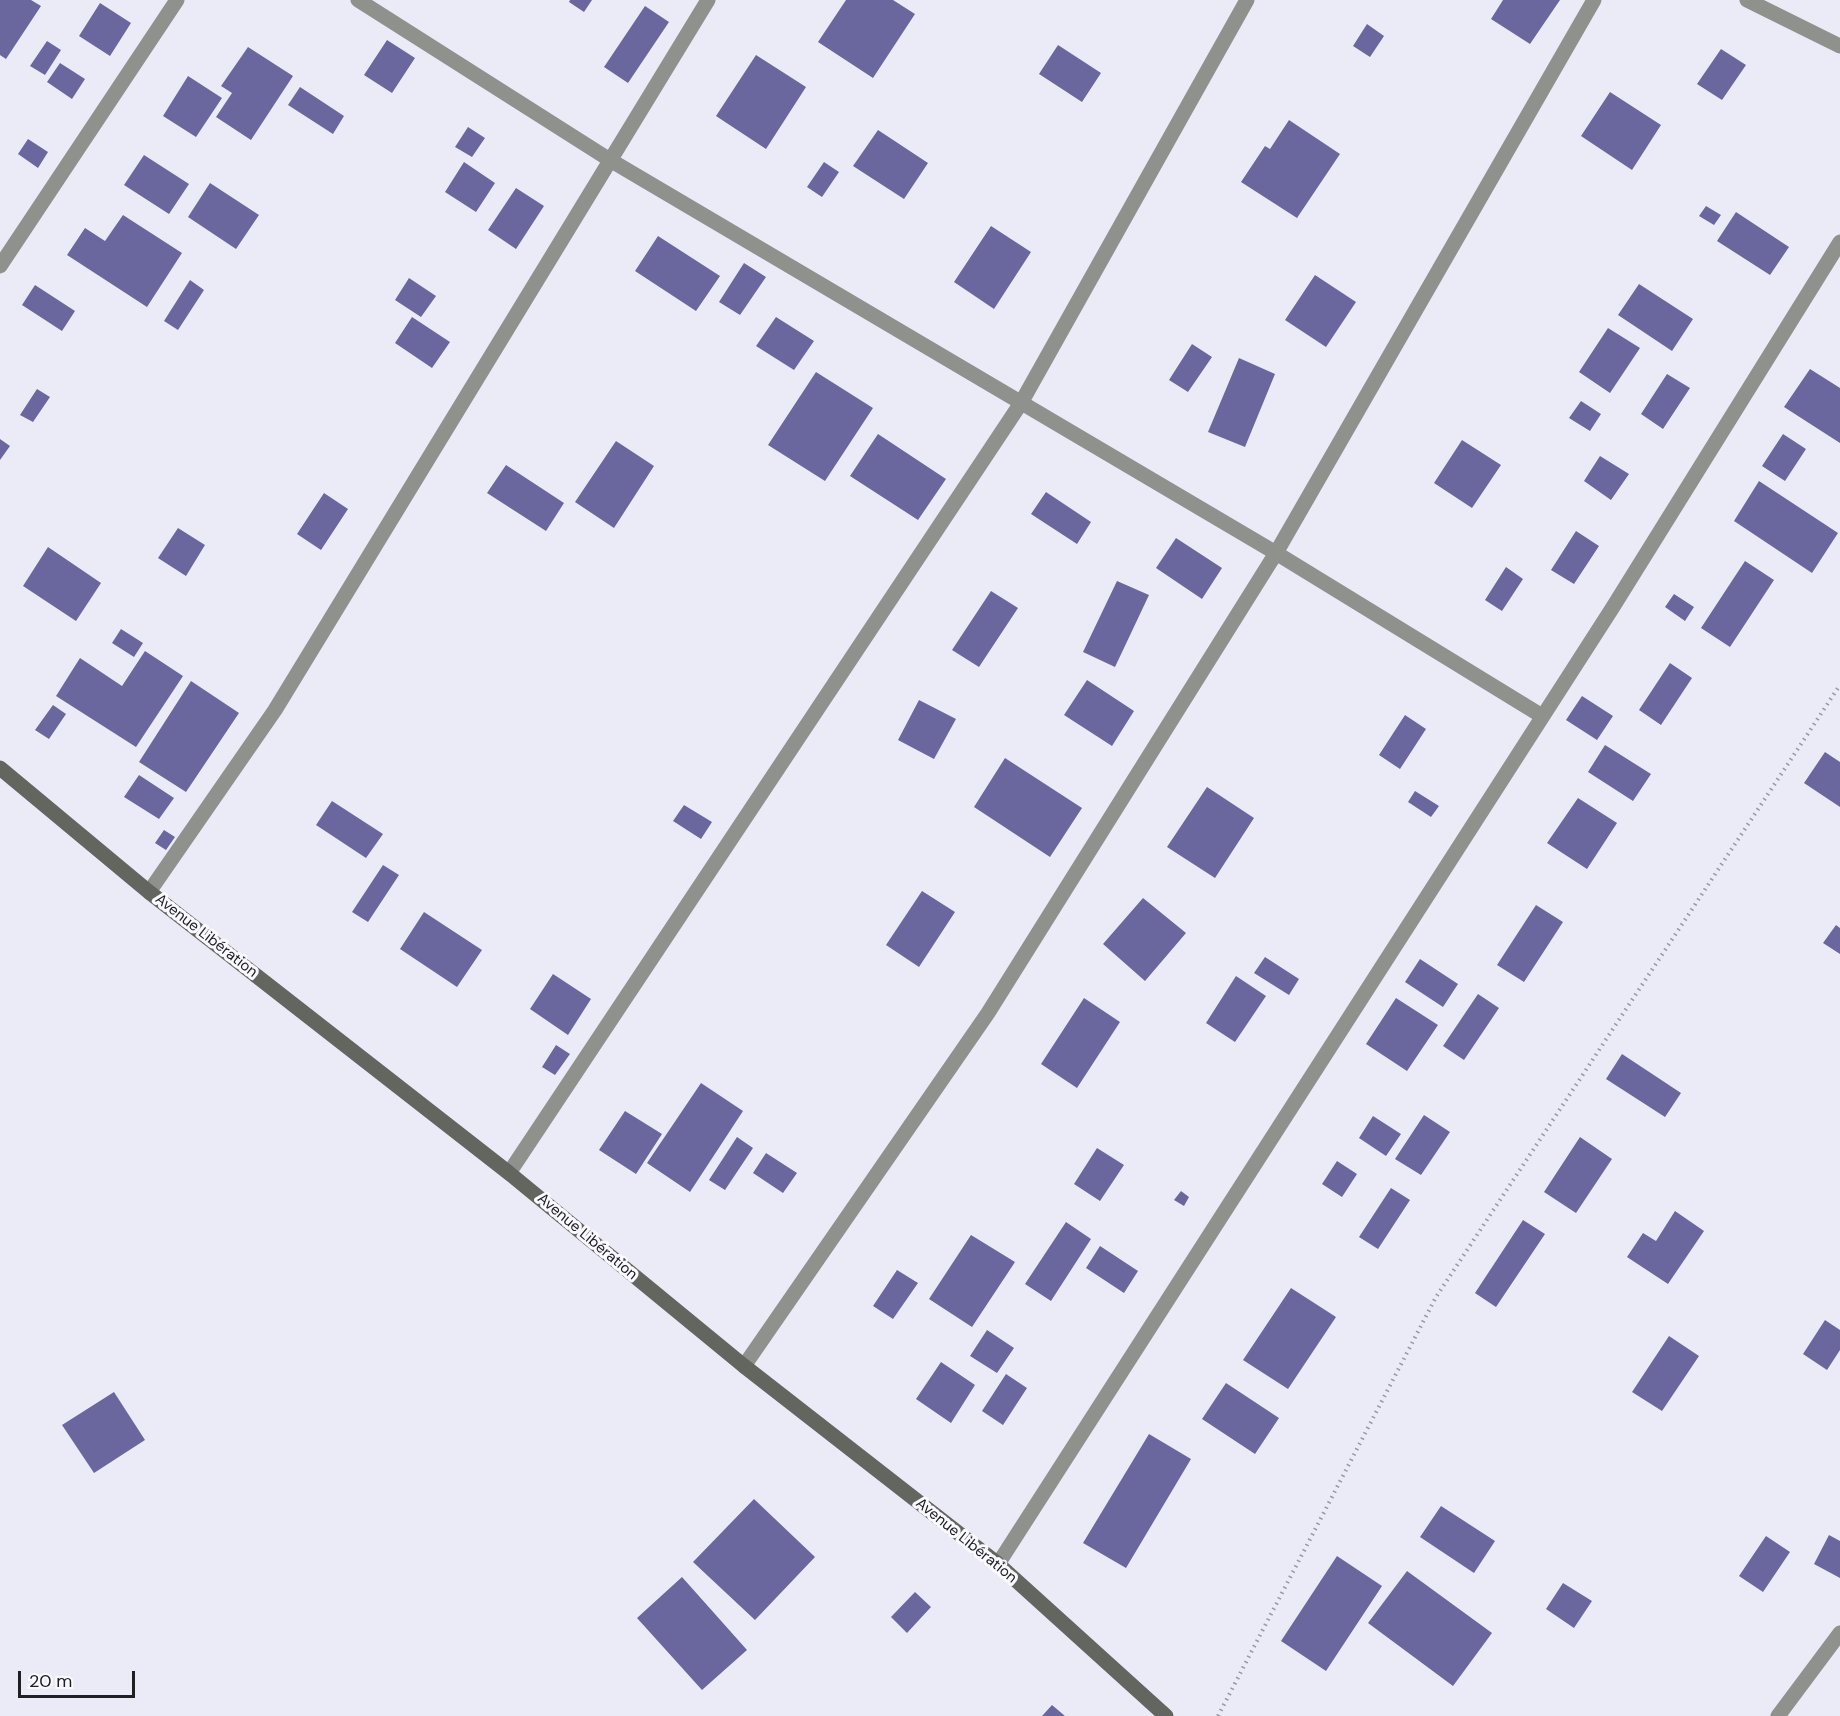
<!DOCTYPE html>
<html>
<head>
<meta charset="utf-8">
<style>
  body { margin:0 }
  #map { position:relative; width:1840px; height:1716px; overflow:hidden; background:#ebebf8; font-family:"DM Sans",sans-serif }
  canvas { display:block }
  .scale { position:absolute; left:18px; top:1671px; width:117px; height:27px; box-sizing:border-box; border:3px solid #202024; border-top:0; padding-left:8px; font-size:18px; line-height:21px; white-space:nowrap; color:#202024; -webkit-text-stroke:4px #f9f9ff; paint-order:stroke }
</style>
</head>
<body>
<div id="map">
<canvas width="1840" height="1716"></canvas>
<div class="scale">20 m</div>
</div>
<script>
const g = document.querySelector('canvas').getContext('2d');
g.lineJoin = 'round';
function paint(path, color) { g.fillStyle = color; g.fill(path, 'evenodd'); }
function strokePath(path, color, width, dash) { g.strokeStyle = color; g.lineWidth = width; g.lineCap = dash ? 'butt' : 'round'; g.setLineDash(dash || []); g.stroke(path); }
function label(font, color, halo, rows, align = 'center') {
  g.font = font + ' "DM Sans",sans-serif'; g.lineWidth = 6; g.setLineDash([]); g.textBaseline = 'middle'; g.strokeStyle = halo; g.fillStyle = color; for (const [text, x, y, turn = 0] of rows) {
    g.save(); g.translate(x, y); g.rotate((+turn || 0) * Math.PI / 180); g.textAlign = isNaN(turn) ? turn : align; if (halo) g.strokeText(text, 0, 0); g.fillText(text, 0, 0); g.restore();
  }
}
const building = new Path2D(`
  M0,0H31L41,6L6,59L0,55Z
  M570,0H592L584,12L569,2Z
  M846,0H893L915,14L873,78L818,42Z
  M1503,0H1560L1530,44L1491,19Z
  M100,3L131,23L110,56L79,36Z
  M645,6L669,22L628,83L604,67Z
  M1367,24L1384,36L1370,57L1353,46Z
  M387,40L415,58L392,93L364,75Z
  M47,41L61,50L45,75L30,66Z
  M1058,45L1101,73L1082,102L1039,74Z
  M248,47L293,76L251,140L216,117L232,93L221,86Z
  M1721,49L1746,65L1722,100L1697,84Z
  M756,55L806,87L766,149L716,116Z
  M60,63L85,79L72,99L47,82Z
  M188,76L222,98L196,137L163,116Z
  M300,87L344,116L333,134L288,105Z
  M1610,92L1661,125L1632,170L1581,136Z
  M1289,120L1340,154L1297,218L1241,182L1265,146L1270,149Z
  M468,127L485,138L472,157L455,147Z
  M878,130L928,163L904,199L853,166Z
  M28,139L48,152L38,168L18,154Z
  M144,155L189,184L169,214L124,185Z
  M464,162L495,183L476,212L445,192Z
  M824,162L839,172L822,197L807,187Z
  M210,183L259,215L236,249L188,217Z
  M516,188L544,206L516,249L488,230Z
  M1706,206L1721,215L1714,225L1699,216Z
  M1736,212L1789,247L1770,275L1717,241Z
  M123,215L182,253L147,307L67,255L85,228L105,241Z
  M991,226L1031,252L994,309L954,282Z
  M658,236L720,276L696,311L635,271Z
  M744,263L766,277L740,315L719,302Z
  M1315,275L1356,302L1326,347L1285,320Z
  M409,278L436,296L421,317L395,300Z
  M190,280L204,290L178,330L164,321Z
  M1639,284L1693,319L1672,351L1618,315Z
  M35,285L75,311L62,331L22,305Z
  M412,317L450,342L432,368L395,343Z
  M776,317L814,341L794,370L756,346Z
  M1608,328L1640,348L1610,393L1579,372Z
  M1192,344L1212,357L1188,392L1169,380Z
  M1239,358L1275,374L1245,447L1208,432Z
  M1810,369L1840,388V443L1784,407Z
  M816,372L873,408L825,481L768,445Z
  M1667,374L1690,388L1663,429L1641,414Z
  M37,389L50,397L33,422L20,415Z
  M1581,401L1601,414L1590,431L1569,418Z
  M878,434L946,479L918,520L850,476Z
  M1783,434L1806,449L1785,481L1762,466Z
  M0,439L10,446L0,460Z
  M1462,440L1501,465L1472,508L1434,483Z
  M616,441L654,466L614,528L575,502Z
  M1600,456L1629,474L1611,500L1584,481Z
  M506,465L564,503L546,531L487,493Z
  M1759,481L1838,533L1812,573L1734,521Z
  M1046,492L1091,522L1077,544L1031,514Z
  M324,493L348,509L321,550L297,534Z
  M178,528L205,545L186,576L158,558Z
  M1576,531L1599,546L1574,584L1551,570Z
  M1176,538L1222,568L1202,599L1156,568Z
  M48,547L101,583L76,621L23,586Z
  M1745,561L1774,580L1730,647L1701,628Z
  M1506,567L1523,579L1502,611L1485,600Z
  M1117,581L1149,595L1115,667L1083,652Z
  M991,591L1018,608L979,667L952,650Z
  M1674,594L1694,607L1685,621L1665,607Z
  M121,629L143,643L134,657L112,643Z
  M145,651L183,676L136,747L56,696L80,658L122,686Z
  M1670,663L1692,678L1661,725L1639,710Z
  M1087,680L1134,711L1112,746L1064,715Z
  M191,681L239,713L186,792L139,762Z
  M1582,696L1613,716L1597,740L1566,720Z
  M919,700L956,719L934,759L898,740Z
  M53,705L66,714L49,739L35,730Z
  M1405,715L1426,729L1400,769L1379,755Z
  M1605,745L1651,774L1633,801L1588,772Z
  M1825,752L1840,762V807L1804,783Z
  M1005,758L1082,808L1050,857L974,807Z
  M139,775L174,798L159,819L124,797Z
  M1207,787L1254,818L1215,878L1167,847Z
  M1415,791L1439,806L1431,817L1408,802Z
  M1578,798L1617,823L1587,869L1547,843Z
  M332,801L383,834L366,858L316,825Z
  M684,805L712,822L701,839L673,821Z
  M164,830L175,837L166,850L155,843Z
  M383,865L399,875L368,922L352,912Z
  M922,891L955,912L919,967L886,945Z
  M1143,898L1186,933L1145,981L1103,944Z
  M1536,905L1563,922L1524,982L1497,965Z
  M424,912L482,950L457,987L400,949Z
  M1836,925L1840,928V954L1823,943Z
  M1265,957L1299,979L1289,995L1254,973Z
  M1420,959L1458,984L1443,1007L1405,982Z
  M553,974L591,999L568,1035L530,1009Z
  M1236,976L1266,996L1235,1042L1206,1023Z
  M1478,994L1499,1008L1464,1060L1443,1046Z
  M1084,998L1120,1022L1077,1088L1041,1064Z
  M1396,998L1438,1025L1407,1071L1366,1044Z
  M556,1045L570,1054L555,1075L542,1067Z
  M1622,1054L1681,1093L1665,1117L1606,1079Z
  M701,1083L743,1111L690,1192L647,1163Z
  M625,1111L662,1134L636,1174L599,1150Z
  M1424,1115L1450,1132L1421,1175L1395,1159Z
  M1373,1116L1401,1134L1386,1156L1359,1138Z
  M737,1137L753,1148L725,1190L709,1180Z
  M1580,1137L1612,1159L1576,1213L1544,1192Z
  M1097,1148L1124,1165L1100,1201L1074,1184Z
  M766,1153L797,1173L783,1193L753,1173Z
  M1337,1161L1357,1174L1342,1197L1322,1184Z
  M1391,1188L1410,1200L1378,1249L1359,1237Z
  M1181,1191L1189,1197L1184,1206L1174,1200Z
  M1675,1211L1704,1231L1668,1284L1627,1257L1643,1233L1656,1241Z
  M1523,1220L1545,1234L1496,1307L1475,1293Z
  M1066,1222L1091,1239L1051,1301L1025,1284Z
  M971,1235L1015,1262L972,1327L929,1299Z
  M1100,1246L1138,1271L1124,1293L1086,1268Z
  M897,1270L918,1283L893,1319L873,1306Z
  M1291,1288L1336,1317L1288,1389L1243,1360Z
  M1825,1320L1840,1330V1350L1827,1370L1803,1354Z
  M987,1330L1014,1348L997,1373L970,1356Z
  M1669,1336L1699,1356L1662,1411L1632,1392Z
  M941,1362L975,1385L951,1423L916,1399Z
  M1006,1374L1027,1388L1003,1425L982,1411Z
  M1226,1383L1279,1418L1255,1454L1202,1419Z
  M114,1392L145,1440L94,1473L62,1425Z
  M1149,1434L1191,1459L1126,1568L1083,1543Z
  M754,1499L815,1557L755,1620L693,1562Z
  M1441,1506L1495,1541L1474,1573L1420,1537Z
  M1829,1535L1840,1541V1578L1814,1564Z
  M1766,1536L1790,1552L1763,1592L1739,1576Z
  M1337,1556L1382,1586L1326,1671L1281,1641Z
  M1407,1571L1492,1633L1453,1686L1368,1623Z
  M682,1577L747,1650L702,1690L637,1618Z
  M1563,1583L1592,1601L1574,1628L1546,1609Z
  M915,1592L931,1607L907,1633L891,1617Z
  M1052,1705L1065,1716H1042Z`);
const path = new Path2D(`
  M1218,1716L1436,1297L1840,685`);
const street = new Path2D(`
  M358,0L610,160L1276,553L1542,716
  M1747,0L1840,46
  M0,266L177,0
  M149,892L275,710L708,0
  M509,1173L1021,403L1247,0
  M744,1366L988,1013L1276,553L1594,0
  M998,1564L1613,607L1840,242
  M1778,1716L1840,1633`);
const secondary = new Path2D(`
  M0,768L149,892L509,1173L744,1366L998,1564L1166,1716`);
const streetNames = [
  ["Avenue Libération",206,936,38],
  ["Avenue Libération",587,1237,40],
  ["Avenue Libération",966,1541,39]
];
paint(building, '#6a679e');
strokePath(path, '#9898a1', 4, [1.5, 4.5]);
strokePath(street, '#8f918c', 15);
strokePath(secondary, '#63665f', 15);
label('15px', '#202024', '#f9f9ff', streetNames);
</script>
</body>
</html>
